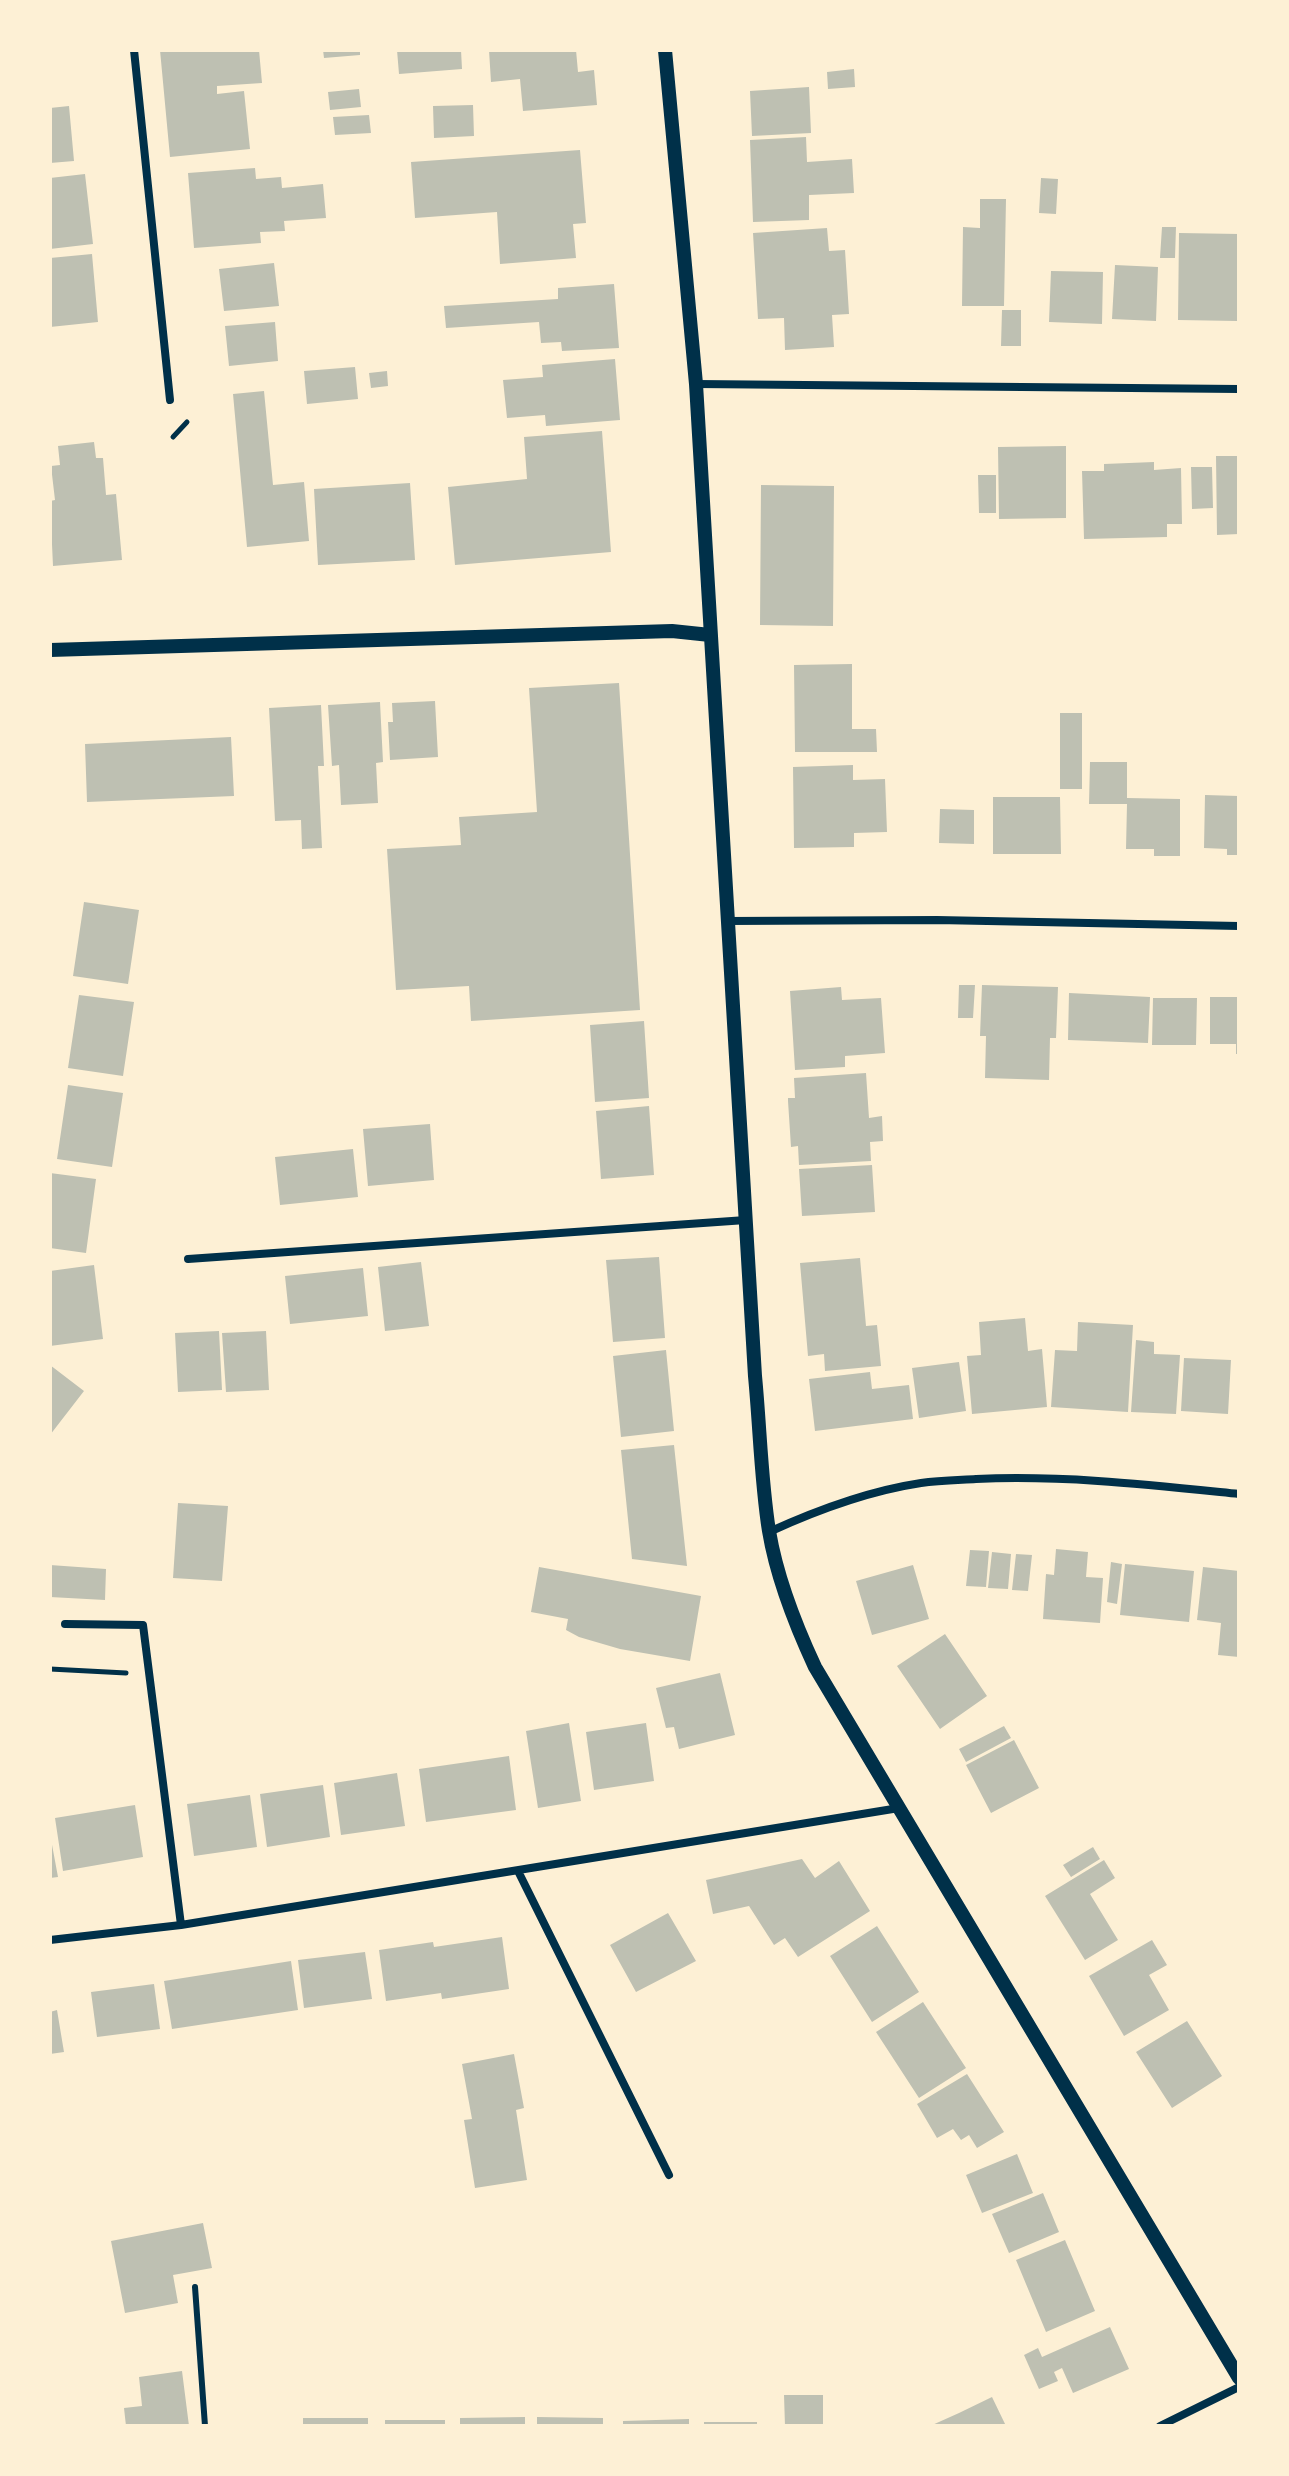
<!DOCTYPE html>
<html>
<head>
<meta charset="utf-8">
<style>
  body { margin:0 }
  #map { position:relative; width:1289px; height:2476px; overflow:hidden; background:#fdf0d5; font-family:Inter,sans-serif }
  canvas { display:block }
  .frame { position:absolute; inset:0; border:52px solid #fdf0d5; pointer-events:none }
</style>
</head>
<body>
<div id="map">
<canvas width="1289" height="2476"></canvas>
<div class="frame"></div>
</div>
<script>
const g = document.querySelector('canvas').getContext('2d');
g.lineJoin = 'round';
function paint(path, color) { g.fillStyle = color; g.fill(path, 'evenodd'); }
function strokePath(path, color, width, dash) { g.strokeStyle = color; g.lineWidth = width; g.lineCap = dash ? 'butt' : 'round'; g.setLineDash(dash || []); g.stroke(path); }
const building = new Path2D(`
  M160,50H259L262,83L217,86V94L244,91L250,149L170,157Z
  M323,50H360V55L324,58Z
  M397,50H461L462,69L399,74Z
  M489,50H576L578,72L594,70L597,105L523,111L520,79L491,82Z
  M854,69L855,87L828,89L827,72Z
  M809,87L811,133L752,136L750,91Z
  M359,89L361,107L330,110L328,92Z
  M473,105L474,136L434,138L433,106Z
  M69,106L74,161L50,163V108Z
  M369,115L371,133L335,135L333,117Z
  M806,137L807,162L852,159L854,193L809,195V220L753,222L750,140Z
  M580,150L586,223L573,224L576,258L500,264L497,212L415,218L411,162Z
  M255,168L256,179L281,177L282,188L323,184L326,218L284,221L285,231L260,232L261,243L194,248L188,173Z
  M85,174L93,244L50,249V178Z
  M1041,178L1058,179L1056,214L1039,213Z
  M980,199H1006L1004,306H962L963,227L980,228Z
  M1162,227H1176L1175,258H1160Z
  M827,228L829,251L845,250L849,314L832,315L834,347L785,350L784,318L758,319L753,233Z
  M1179,233L1239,234L1237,321L1178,320Z
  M92,254L98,322L50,327V258Z
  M274,263L279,306L224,311L219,269Z
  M1115,265L1158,267L1156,321L1112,319Z
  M1051,271L1103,272L1102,324L1049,322Z
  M614,284L619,348L562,351L561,342L541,343L539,322L446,328L444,306L558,299V288Z
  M1002,310H1021V346H1001Z
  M275,322L278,361L229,366L225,326Z
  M615,359L620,420L546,426L545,415L507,418L503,380L543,377L542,365Z
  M355,367L358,399L307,404L304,371Z
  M387,371L388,386L371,388L369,373Z
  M264,391L273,485L304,482L309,541L247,547L233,394Z
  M602,431L611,552L455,565L448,487L527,479L524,437Z
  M94,442L96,458H103L106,495L116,494L122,560L53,566L50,501L55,500L51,466L60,465L58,446Z
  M1066,446V518L999,519L998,447Z
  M1216,456H1239V534L1217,535Z
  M1154,462V470L1181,468L1182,524H1167V537L1084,539L1082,471H1104V464Z
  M1191,467H1212L1213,508L1192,509Z
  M978,475H996V513H979Z
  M410,483L415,560L318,565L314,489Z
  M761,485L834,486L833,626L760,625Z
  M852,664V729H876L877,752H795L794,665Z
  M619,683L640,1010L471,1021L469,986L396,990L387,849L461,845L459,817L537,812L529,688Z
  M435,701L438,757L390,760L388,722H393L392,703Z
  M380,702L383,762L376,763L378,803L341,805L339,765L332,766L328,705Z
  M321,705L324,766H318L322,848L302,849L301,820L275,821L269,708Z
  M1060,713H1082V789H1060Z
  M231,737L234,796L87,802L85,744Z
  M1090,762H1127V798L1180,799V856H1154V849H1126L1127,804H1089Z
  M853,765V780L885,779L887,832L854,833V847L794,848L793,767Z
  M1205,795L1239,796V855H1227V849L1204,848Z
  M993,797H1060L1061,854H993Z
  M940,809L974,810V844L939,843Z
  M84,902L139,910L128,984L73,976Z
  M959,985H975L973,1018H958Z
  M982,985L1058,987L1056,1038H1050L1049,1080L985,1078L986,1036H980Z
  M841,987L842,1000L881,998L885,1053L845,1056V1067L795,1070L790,991Z
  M1069,993L1150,997L1148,1043L1068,1040Z
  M79,995L134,1002L123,1076L68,1068Z
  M1210,997H1239V1054H1236V1044H1210Z
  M1153,998H1197L1196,1045H1152Z
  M644,1021L649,1098L595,1102L590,1025Z
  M866,1073L869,1118L882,1116L883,1141L870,1142L871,1161L799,1165L798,1146L791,1147L788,1101V1098H795L794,1078Z
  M68,1085L123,1093L112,1167L57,1159Z
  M649,1106L654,1175L601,1179L596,1111Z
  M430,1124L434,1180L368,1186L363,1129Z
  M353,1149L358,1197L280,1205L275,1157Z
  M872,1165L875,1212L802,1216L799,1169Z
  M50,1173L96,1179L86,1253L50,1248Z
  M659,1257L665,1338L613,1342L606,1260Z
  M860,1258L866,1326L877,1325L881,1366L825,1371L824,1354L808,1356L800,1263Z
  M421,1262L429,1326L385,1331L378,1267Z
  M94,1265L103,1339L50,1346V1271Z
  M363,1268L368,1316L290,1324L285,1276Z
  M1025,1318L1028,1351L1042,1349L1047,1407L972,1414L967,1356L981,1355L979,1322Z
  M1078,1322L1133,1325L1128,1412L1051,1407L1055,1350L1077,1351Z
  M219,1331L222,1390L178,1392L175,1333Z
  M266,1331L269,1390L226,1392L222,1333Z
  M1136,1340L1154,1342V1354L1180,1355L1176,1414L1131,1412Z
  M666,1350L674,1431L621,1437L613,1356Z
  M1184,1358L1231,1360L1228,1414L1181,1411Z
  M959,1362L966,1411L919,1418L912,1368Z
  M50,1365L84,1391L50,1435Z
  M870,1372L872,1389L909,1385L913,1419L815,1431L809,1379Z
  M674,1445L687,1566L632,1559L621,1450Z
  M178,1503L228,1506L222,1581L173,1578Z
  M1056,1549L1088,1552L1086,1577L1103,1578L1100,1623L1043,1619L1046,1574L1054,1575Z
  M970,1550L989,1551L986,1587L966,1586Z
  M992,1552L1011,1554L1008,1589L988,1588Z
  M1016,1554L1032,1555L1028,1591L1012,1590Z
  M1111,1562L1122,1564L1117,1604L1107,1602Z
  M1125,1564L1194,1571L1189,1622L1120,1615Z
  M50,1565L106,1569L105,1600L50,1597Z
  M913,1565L929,1619L872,1635L856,1581Z
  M539,1567L701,1596L690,1661L620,1649L579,1637L566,1630L568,1619L531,1612Z
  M1203,1567L1239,1571V1657L1218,1655L1221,1623L1197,1620Z
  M945,1634L987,1696L940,1729L897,1666Z
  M720,1673L735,1735L679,1749L674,1727L666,1728L656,1688Z
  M569,1723L581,1801L538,1808L526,1731Z
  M646,1723L654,1781L594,1790L586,1732Z
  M1004,1726L1011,1738L966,1762L959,1749Z
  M1014,1740L1039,1788L991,1813L966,1765Z
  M509,1756L516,1810L426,1822L419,1769Z
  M397,1773L405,1826L341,1835L334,1783Z
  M323,1785L330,1837L267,1847L260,1794Z
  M250,1795L257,1847L194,1856L187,1804Z
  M135,1805L143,1857L63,1871L55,1818Z
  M50,1834L58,1877L50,1878Z
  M1093,1847L1100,1859L1071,1877L1063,1865Z
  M802,1859L815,1878L839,1861L870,1911L798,1957L785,1938L774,1945L749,1906L713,1914L706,1880Z
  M1104,1860L1115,1878L1090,1894L1118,1940L1085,1960L1045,1896Z
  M668,1913L696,1961L636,1992L610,1945Z
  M877,1926L919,1992L872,2022L830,1956Z
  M502,1937L509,1989L442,1999L441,1993L386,2001L379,1950L433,1942L434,1947Z
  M1152,1940L1167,1965L1149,1975L1169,2010L1124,2036L1089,1976Z
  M365,1952L372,1999L304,2008L298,1960Z
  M291,1961L298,2010L172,2029L164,1981Z
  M154,1984L160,2029L97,2037L91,1992Z
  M923,2002L966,2068L919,2098L876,2032Z
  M57,2010L64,2052L50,2054V2012Z
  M1187,2021L1222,2076L1172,2108L1136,2052Z
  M514,2054L524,2108L516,2110L527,2180L475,2188L464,2120L472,2119L462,2064Z
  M967,2074L1004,2132L977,2148L969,2135L961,2140L953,2129L937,2138L917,2104Z
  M1017,2154L1033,2193L982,2213L966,2175Z
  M1043,2193L1059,2232L1009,2253L992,2214Z
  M203,2223L212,2268L173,2275L178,2303L125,2313L111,2241Z
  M1065,2240L1095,2311L1046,2332L1016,2260Z
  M1110,2327L1129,2369L1073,2393L1062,2368L1054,2372L1058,2381L1039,2389L1024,2355L1038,2348L1042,2357Z
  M182,2371L189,2426H126L124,2408L142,2406L139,2377Z
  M784,2395H823V2426H785Z
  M992,2397L1006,2426H930L959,2413Z
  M525,2417V2426H460V2418Z
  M537,2417L603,2418V2426H537Z
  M303,2418H368V2426H303Z
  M689,2419V2426H623V2421Z
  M385,2420H445V2426H385Z
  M704,2422H757V2426H704Z`);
const path = new Path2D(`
  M173,437L187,422
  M50,1669L126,1673`);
const service = new Path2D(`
  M195,2287L205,2426`);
const minor = new Path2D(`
  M134,50L170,400
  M696,384L1239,389
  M727,921L937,920L1239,926
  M188,1259L746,1220
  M769,1532C817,1510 868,1491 921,1483C939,1480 958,1480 976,1479C1064,1475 1151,1485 1239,1494
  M65,1624L143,1625L181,1925
  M518,1871L669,2175
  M50,1940L181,1925L899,1808
  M1160,2426L1239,2387`);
const tertiary = new Path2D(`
  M665,50L696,384L755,1376C760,1428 761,1481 769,1531C777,1579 795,1624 815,1667L1239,2378
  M50,650L672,631L710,635`);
paint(building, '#bec0b2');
strokePath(path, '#003049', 5);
strokePath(service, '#003049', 6);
strokePath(minor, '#003049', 8);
strokePath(tertiary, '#003049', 14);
</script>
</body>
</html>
